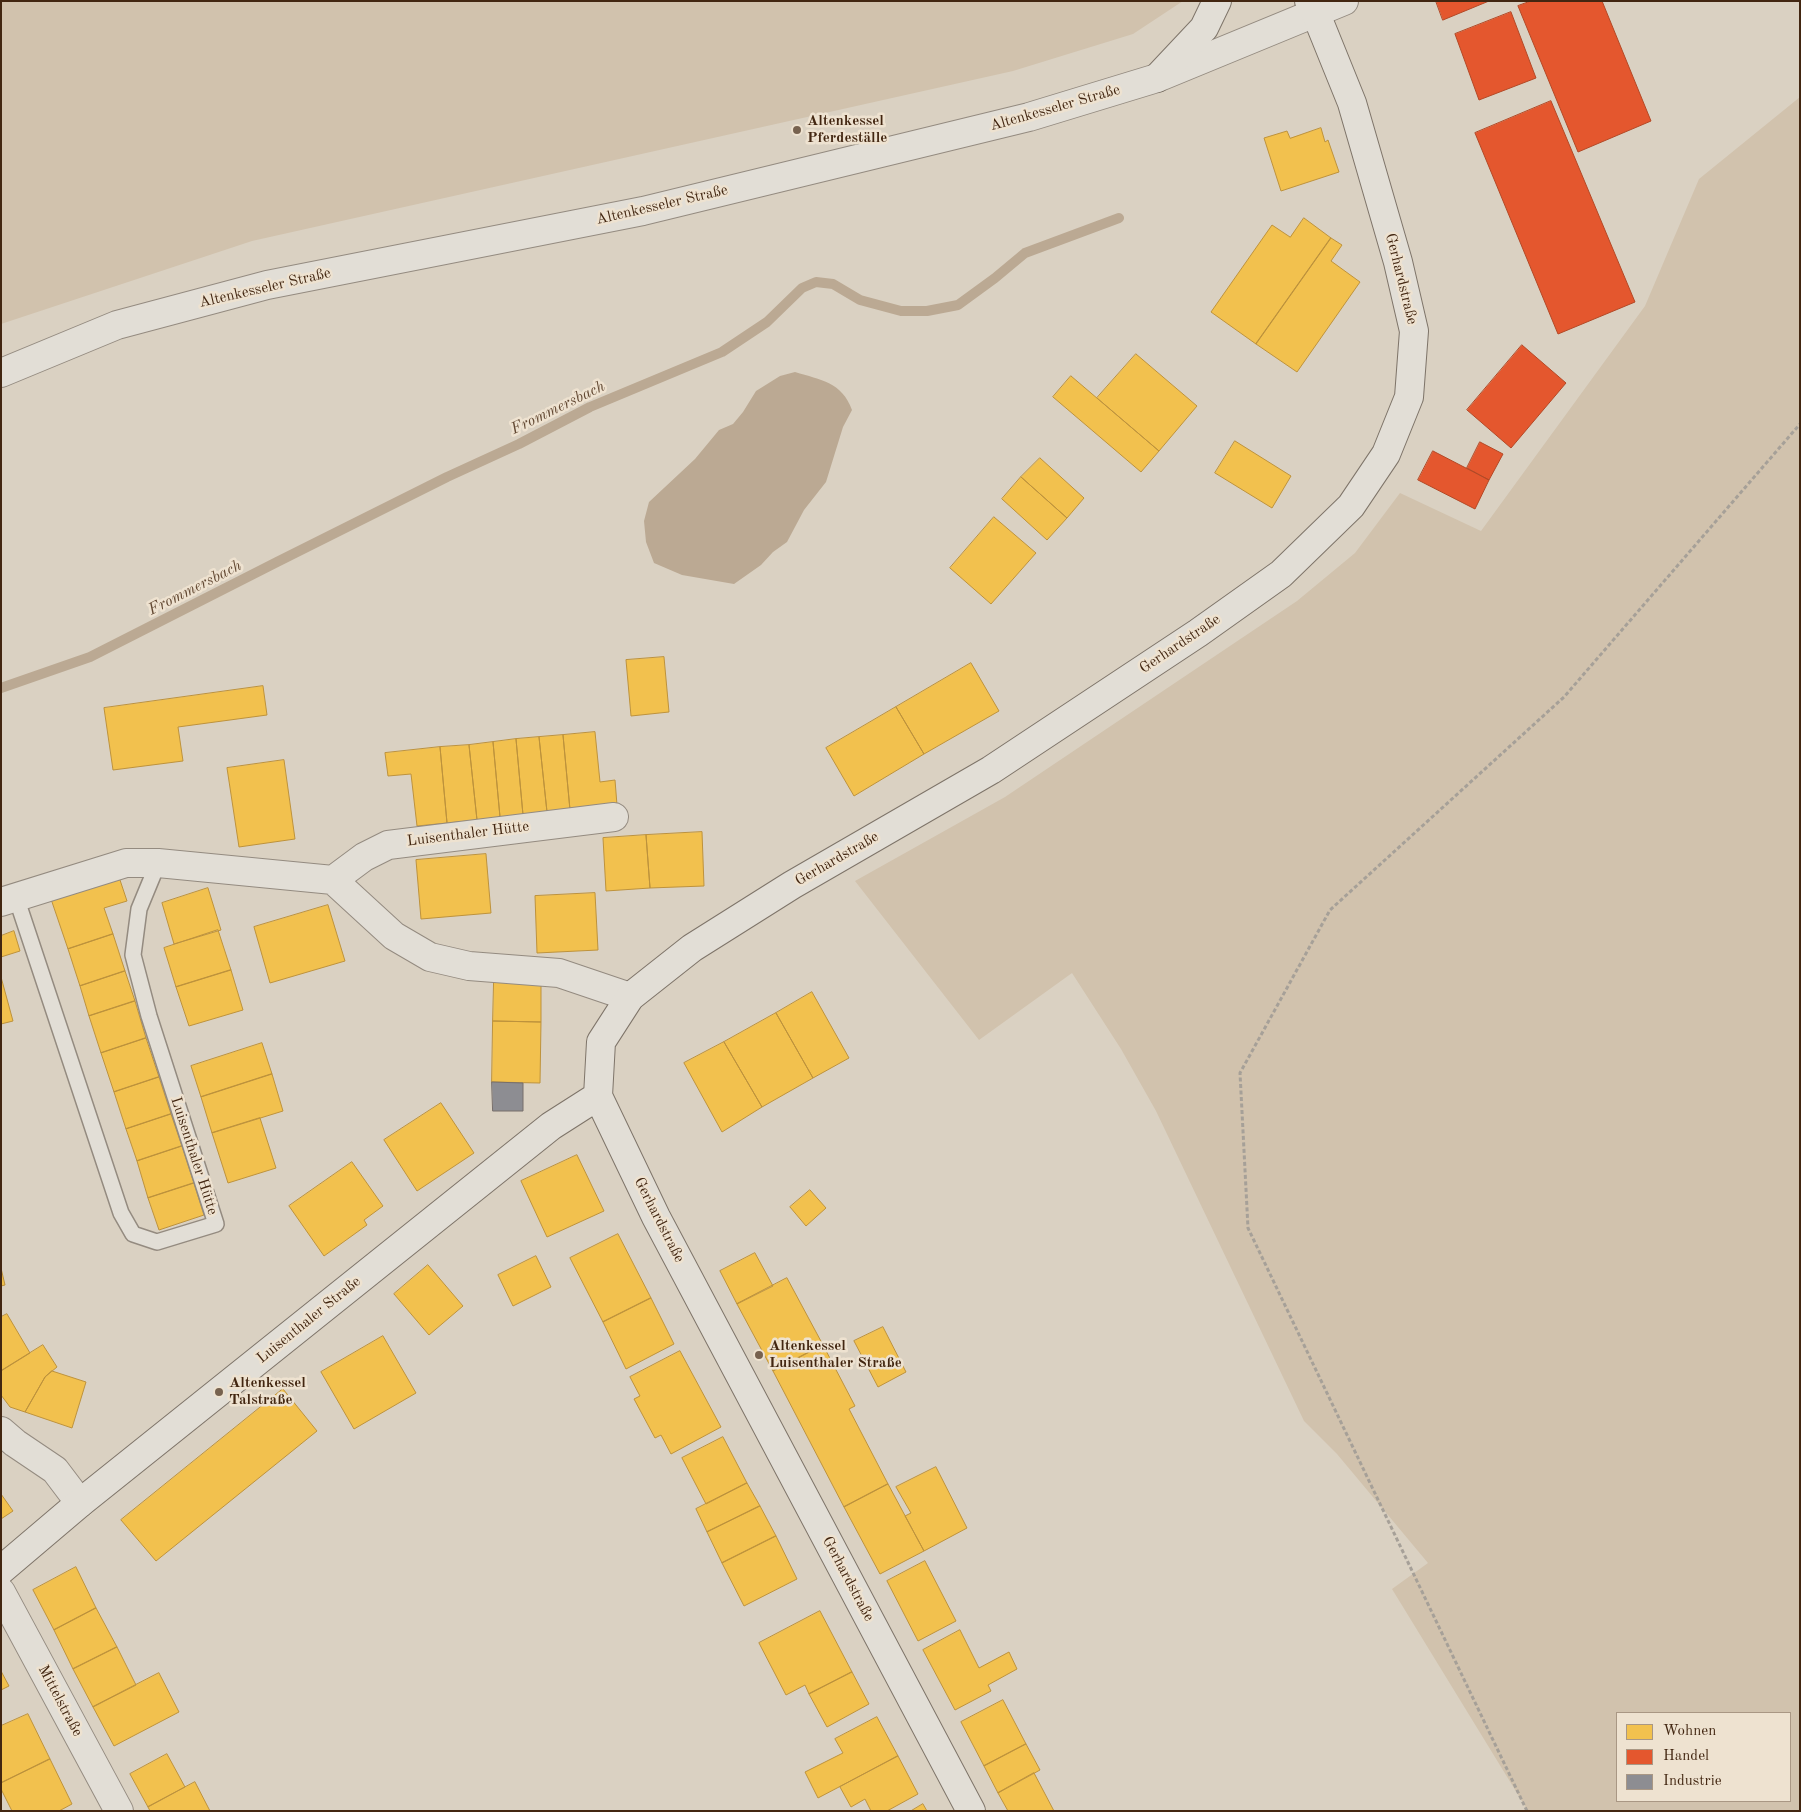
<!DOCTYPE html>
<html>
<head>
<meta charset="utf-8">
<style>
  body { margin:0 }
  #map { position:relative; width:1801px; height:1812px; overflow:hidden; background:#dad1c2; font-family:"Old Standard TT",serif }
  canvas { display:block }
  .frame { position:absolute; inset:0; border:2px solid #422611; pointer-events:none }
  .legend { position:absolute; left:1616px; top:1712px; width:175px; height:90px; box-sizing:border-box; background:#eee2d0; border:1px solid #a99784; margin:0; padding:6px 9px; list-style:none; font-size:15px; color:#422611 }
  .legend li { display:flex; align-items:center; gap:10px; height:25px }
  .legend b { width:25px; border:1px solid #a99784 }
</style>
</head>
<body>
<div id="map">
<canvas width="1801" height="1812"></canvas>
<div class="frame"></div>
<ul class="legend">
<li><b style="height:14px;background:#f2c14e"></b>Wohnen</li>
<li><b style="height:14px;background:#e4572e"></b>Handel</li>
<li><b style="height:14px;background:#8d8d92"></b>Industrie</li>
</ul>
</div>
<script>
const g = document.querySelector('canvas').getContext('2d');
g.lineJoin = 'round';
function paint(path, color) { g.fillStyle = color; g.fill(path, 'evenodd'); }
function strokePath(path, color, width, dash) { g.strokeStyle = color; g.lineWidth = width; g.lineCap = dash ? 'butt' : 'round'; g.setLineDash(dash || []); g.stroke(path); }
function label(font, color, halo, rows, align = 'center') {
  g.font = font + ' "Old Standard TT",serif'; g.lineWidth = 5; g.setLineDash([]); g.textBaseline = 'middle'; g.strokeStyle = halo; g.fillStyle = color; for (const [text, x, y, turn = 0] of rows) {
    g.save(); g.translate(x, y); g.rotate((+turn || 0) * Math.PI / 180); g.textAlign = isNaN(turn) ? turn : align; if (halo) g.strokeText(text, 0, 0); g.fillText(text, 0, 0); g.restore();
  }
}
const green = new Path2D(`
  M1,1H1183L1133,34L1013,71L252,241L1,324Z
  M1800,97V1811H1528L1392,1589L1428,1563L1337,1454L1304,1421L1156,1111L1121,1049L1072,973L979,1040L855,881L1005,797L1297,601L1355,553L1400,493L1481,531L1645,306L1699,179ZM1617,1713H1790V1801H1617Z`);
const water = new Path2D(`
  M795,372C821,380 842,382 852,410L843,427L826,482L804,510L787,542L773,552L761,565L734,584L682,575L654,563L646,542L644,521L649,502L695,459L719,430L733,424L743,412L756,391L780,376Z`);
const homes = new Path2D(`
  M1321,128L1325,142L1328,140L1339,172L1281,191L1264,138L1287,131L1290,138Z
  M1304,218L1331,238L1256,344L1211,312L1272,225L1290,237Z
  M1331,238L1342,245L1331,261L1360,282L1297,372L1256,344Z
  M1136,354L1197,406L1159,451L1097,398Z
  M1071,376L1159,451L1141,472L1053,397Z
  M1235,441L1291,476L1272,508L1215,473Z
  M1040,458L1084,498L1067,518L1021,477Z
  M1021,477L1067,518L1047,540L1002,499Z
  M994,517L1036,553L991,604L950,568Z
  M664,657L669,712L631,716L626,660Z
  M971,663L999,711L924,754L896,707Z
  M263,686L267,715L178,727L183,761L113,770L104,708Z
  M896,707L924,754L854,796L826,748Z
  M595,732L600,782L615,780L617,805L570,810L563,735Z
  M563,735L570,810L547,812L539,737Z
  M539,737L547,812L523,815L516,739Z
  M516,739L523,815L500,817L493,742Z
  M493,742L500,817L477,820L469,745Z
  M469,745L477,820L447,823L440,747Z
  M440,747L447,823L417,826L411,774L388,776L385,753Z
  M284,760L295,839L239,847L227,768Z
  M702,832L704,886L650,888L646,835Z
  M646,835L650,888L606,891L603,838Z
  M486,854L491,913L421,919L416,860Z
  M119,877L127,901L104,908L113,934L68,949L51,899Z
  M208,888L221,930L174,944L162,903Z
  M595,893L598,950L537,953L535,896Z
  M328,905L345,961L270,983L254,927Z
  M218,930L231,970L176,987L164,948Z
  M14,931L20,951L1,957V936Z
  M113,934L125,971L80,986L68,949Z
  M231,970L243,1010L189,1026L176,987Z
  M125,971L135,1001L89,1016L80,986Z
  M1,977L13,1021L1,1024Z
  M494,981L541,982V1022L493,1021Z
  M812,992L849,1058L813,1078L776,1013Z
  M135,1001L146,1038L101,1053L89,1016Z
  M776,1013L813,1078L762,1107L724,1042Z
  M493,1021L541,1022L540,1083L492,1082Z
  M146,1038L159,1077L114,1092L101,1053Z
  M724,1042L762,1107L722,1132L684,1063Z
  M262,1043L272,1074L201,1097L191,1066Z
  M272,1074L283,1111L212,1133L201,1097Z
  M159,1077L171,1114L126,1129L114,1092Z
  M441,1103L474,1153L417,1191L384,1140Z
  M171,1114L182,1146L137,1161L126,1129Z
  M260,1118L276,1168L228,1183L212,1133Z
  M182,1146L194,1183L148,1198L137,1161Z
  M577,1155L604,1211L547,1237L521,1181Z
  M352,1162L383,1206L364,1220L367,1225L324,1256L289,1206Z
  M194,1183L204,1215L159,1230L148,1198Z
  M810,1190L826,1208L806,1226L790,1207Z
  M618,1234L651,1298L603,1322L570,1258Z
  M755,1253L773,1286L737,1304L720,1271Z
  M536,1256L551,1287L513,1306L498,1275Z
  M428,1265L463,1306L429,1335L394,1294Z
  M1,1268L5,1285L1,1286Z
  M787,1278L823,1345L773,1371L737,1304Z
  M651,1298L674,1344L626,1369L603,1322Z
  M7,1314L30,1353L1,1371V1317Z
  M883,1327L906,1372L878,1387L854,1341Z
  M383,1336L416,1393L354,1429L321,1372Z
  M43,1345L57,1367L45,1377L25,1412L10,1407L1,1395V1371Z
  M823,1345L855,1406L849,1409L888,1484L844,1507L773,1371Z
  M680,1351L721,1427L671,1454L661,1435L655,1438L634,1399L640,1396L630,1377Z
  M52,1371L86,1382L72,1428L25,1412L45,1377Z
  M283,1389L317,1431L156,1561L121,1520Z
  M723,1437L747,1483L706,1504L682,1458Z
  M936,1467L967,1528L924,1551L905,1516L911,1513L896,1487Z
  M747,1483L760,1506L707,1532L696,1509Z
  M888,1484L924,1551L880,1574L844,1507Z
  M1,1494L13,1511L1,1519Z
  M760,1506L776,1536L722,1563L707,1532Z
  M776,1536L797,1579L744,1606L722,1563Z
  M925,1561L956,1621L918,1641L887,1581Z
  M76,1567L96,1608L54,1630L33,1590Z
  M96,1608L117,1647L73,1669L54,1630Z
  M820,1611L852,1672L809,1694L805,1685L786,1695L759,1643Z
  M960,1630L979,1668L1009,1652L1017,1669L988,1685L991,1691L955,1710L923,1650Z
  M117,1647L136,1685L93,1707L73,1669Z
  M1,1671L9,1686L1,1690Z
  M852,1672L869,1704L827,1727L809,1694Z
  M159,1673L179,1712L114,1746L93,1707Z
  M1003,1700L1026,1744L984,1766L961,1722Z
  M28,1714L50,1759L1,1783V1726Z
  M877,1717L898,1756L818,1798L805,1772L843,1753L835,1739Z
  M1026,1744L1040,1770L998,1793L984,1766Z
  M167,1754L185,1787L148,1807L130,1774Z
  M898,1756L918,1794L887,1811H871L865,1799L851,1807L840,1787Z
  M50,1759L72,1804L59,1811H12L1,1789V1783Z
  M1034,1773L1054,1811H1008L998,1793Z
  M195,1782L210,1811H150L148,1807Z
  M923,1804L927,1811H911Z`);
const shops = new Path2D(`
  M1436,1H1489L1443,20Z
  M1531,1H1602L1651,121L1578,152L1518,6Z
  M1511,12L1536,78L1479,100L1455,34Z
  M1551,101L1635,302L1558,334L1475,133Z
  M1522,345L1566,383L1511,448L1467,410Z
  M1480,442L1503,454L1489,480L1467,468Z
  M1433,451L1489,480L1475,509L1418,480Z`);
const industry = new Path2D(`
  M492,1082L523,1083V1111H493Z`);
const stream = new Path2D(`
  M1,688L90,657L277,562L447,477L519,444L590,407L722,352L767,322L802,288L816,282L833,284L860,300L901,311H927L958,305L995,278L1025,253L1119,218`);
const path = new Path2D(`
  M1527,1811L1248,1228L1240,1073L1330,910L1564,697L1800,424`);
const lane = new Path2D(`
  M16,897L121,1213L133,1234L157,1242L216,1224L149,1016L133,955L139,909L158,863`);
const street = new Path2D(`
  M1,373L117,325L267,285L643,211L1029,117L1157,78L1344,1
  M333,880L364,857L388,845L614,817
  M1,902L126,863H158L333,880L394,936L430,957L469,966L559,973L630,997
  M1,1431L15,1443L55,1470L80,1503
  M1,1592L119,1811`);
const secondary = new Path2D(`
  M1157,78L1204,28L1217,1
  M1,1570L80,1503L551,1126L598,1096
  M971,1811L656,1217L598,1096L601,1042L630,997L692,948L792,885L991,770L1198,633L1281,574L1351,506L1386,454L1409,397L1414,331L1398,262L1352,103L1316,14L1309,1`);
const markers = [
  [797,130,5,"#77624f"],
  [759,1355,5,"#77624f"],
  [219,1392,5,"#77624f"]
];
const streetNames = [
  ["Altenkesseler Straße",1055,108,-16],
  ["Altenkesseler Straße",662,205,-13],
  ["Gerhardstraße",1401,279,76],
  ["Altenkesseler Straße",265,288,-13],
  ["Gerhardstraße",1180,644,-34],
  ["Luisenthaler Hütte",468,834,-7],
  ["Gerhardstraße",837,859,-30],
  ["Luisenthaler Hütte",194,1156,72],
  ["Gerhardstraße",659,1220,63],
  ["Luisenthaler Straße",309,1320,-39],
  ["Gerhardstraße",848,1579,62],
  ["Mittelstraße",60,1701,62]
];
const poiNames = [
  ["Altenkessel",807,121],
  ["Pferdeställe",807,138],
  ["Altenkessel",769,1346],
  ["Luisenthaler Straße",769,1363],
  ["Altenkessel",229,1383],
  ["Talstraße",229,1400]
];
const waterNames = [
  ["Frommersbach",558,408,-26],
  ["Frommersbach",195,588,-27]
];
paint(green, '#d1c2ad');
paint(water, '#bba993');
paint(homes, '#f2c14e');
strokePath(homes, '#bd923c', 1);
paint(shops, '#e4572e');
strokePath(shops, '#b34825', 1);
paint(industry, '#8d8d92');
strokePath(industry, '#766e6b', 1);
strokePath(stream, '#bba993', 10);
strokePath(lane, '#948b80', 18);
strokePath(street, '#948b80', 30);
strokePath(secondary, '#7e7469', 30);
strokePath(path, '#a6a098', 3, [4, 2.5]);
strokePath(lane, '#e2ded6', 15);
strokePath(street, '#e2ded6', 28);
strokePath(secondary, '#e2ded6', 28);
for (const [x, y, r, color] of markers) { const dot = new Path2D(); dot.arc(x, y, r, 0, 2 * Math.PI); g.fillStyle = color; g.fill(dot); strokePath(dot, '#eee2d0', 2); }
label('15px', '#422611', '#eee2d0', streetNames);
label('bold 15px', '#422611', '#eee2d0', poiNames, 'left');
label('italic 16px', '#624832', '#eee2d0', waterNames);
</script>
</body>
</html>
